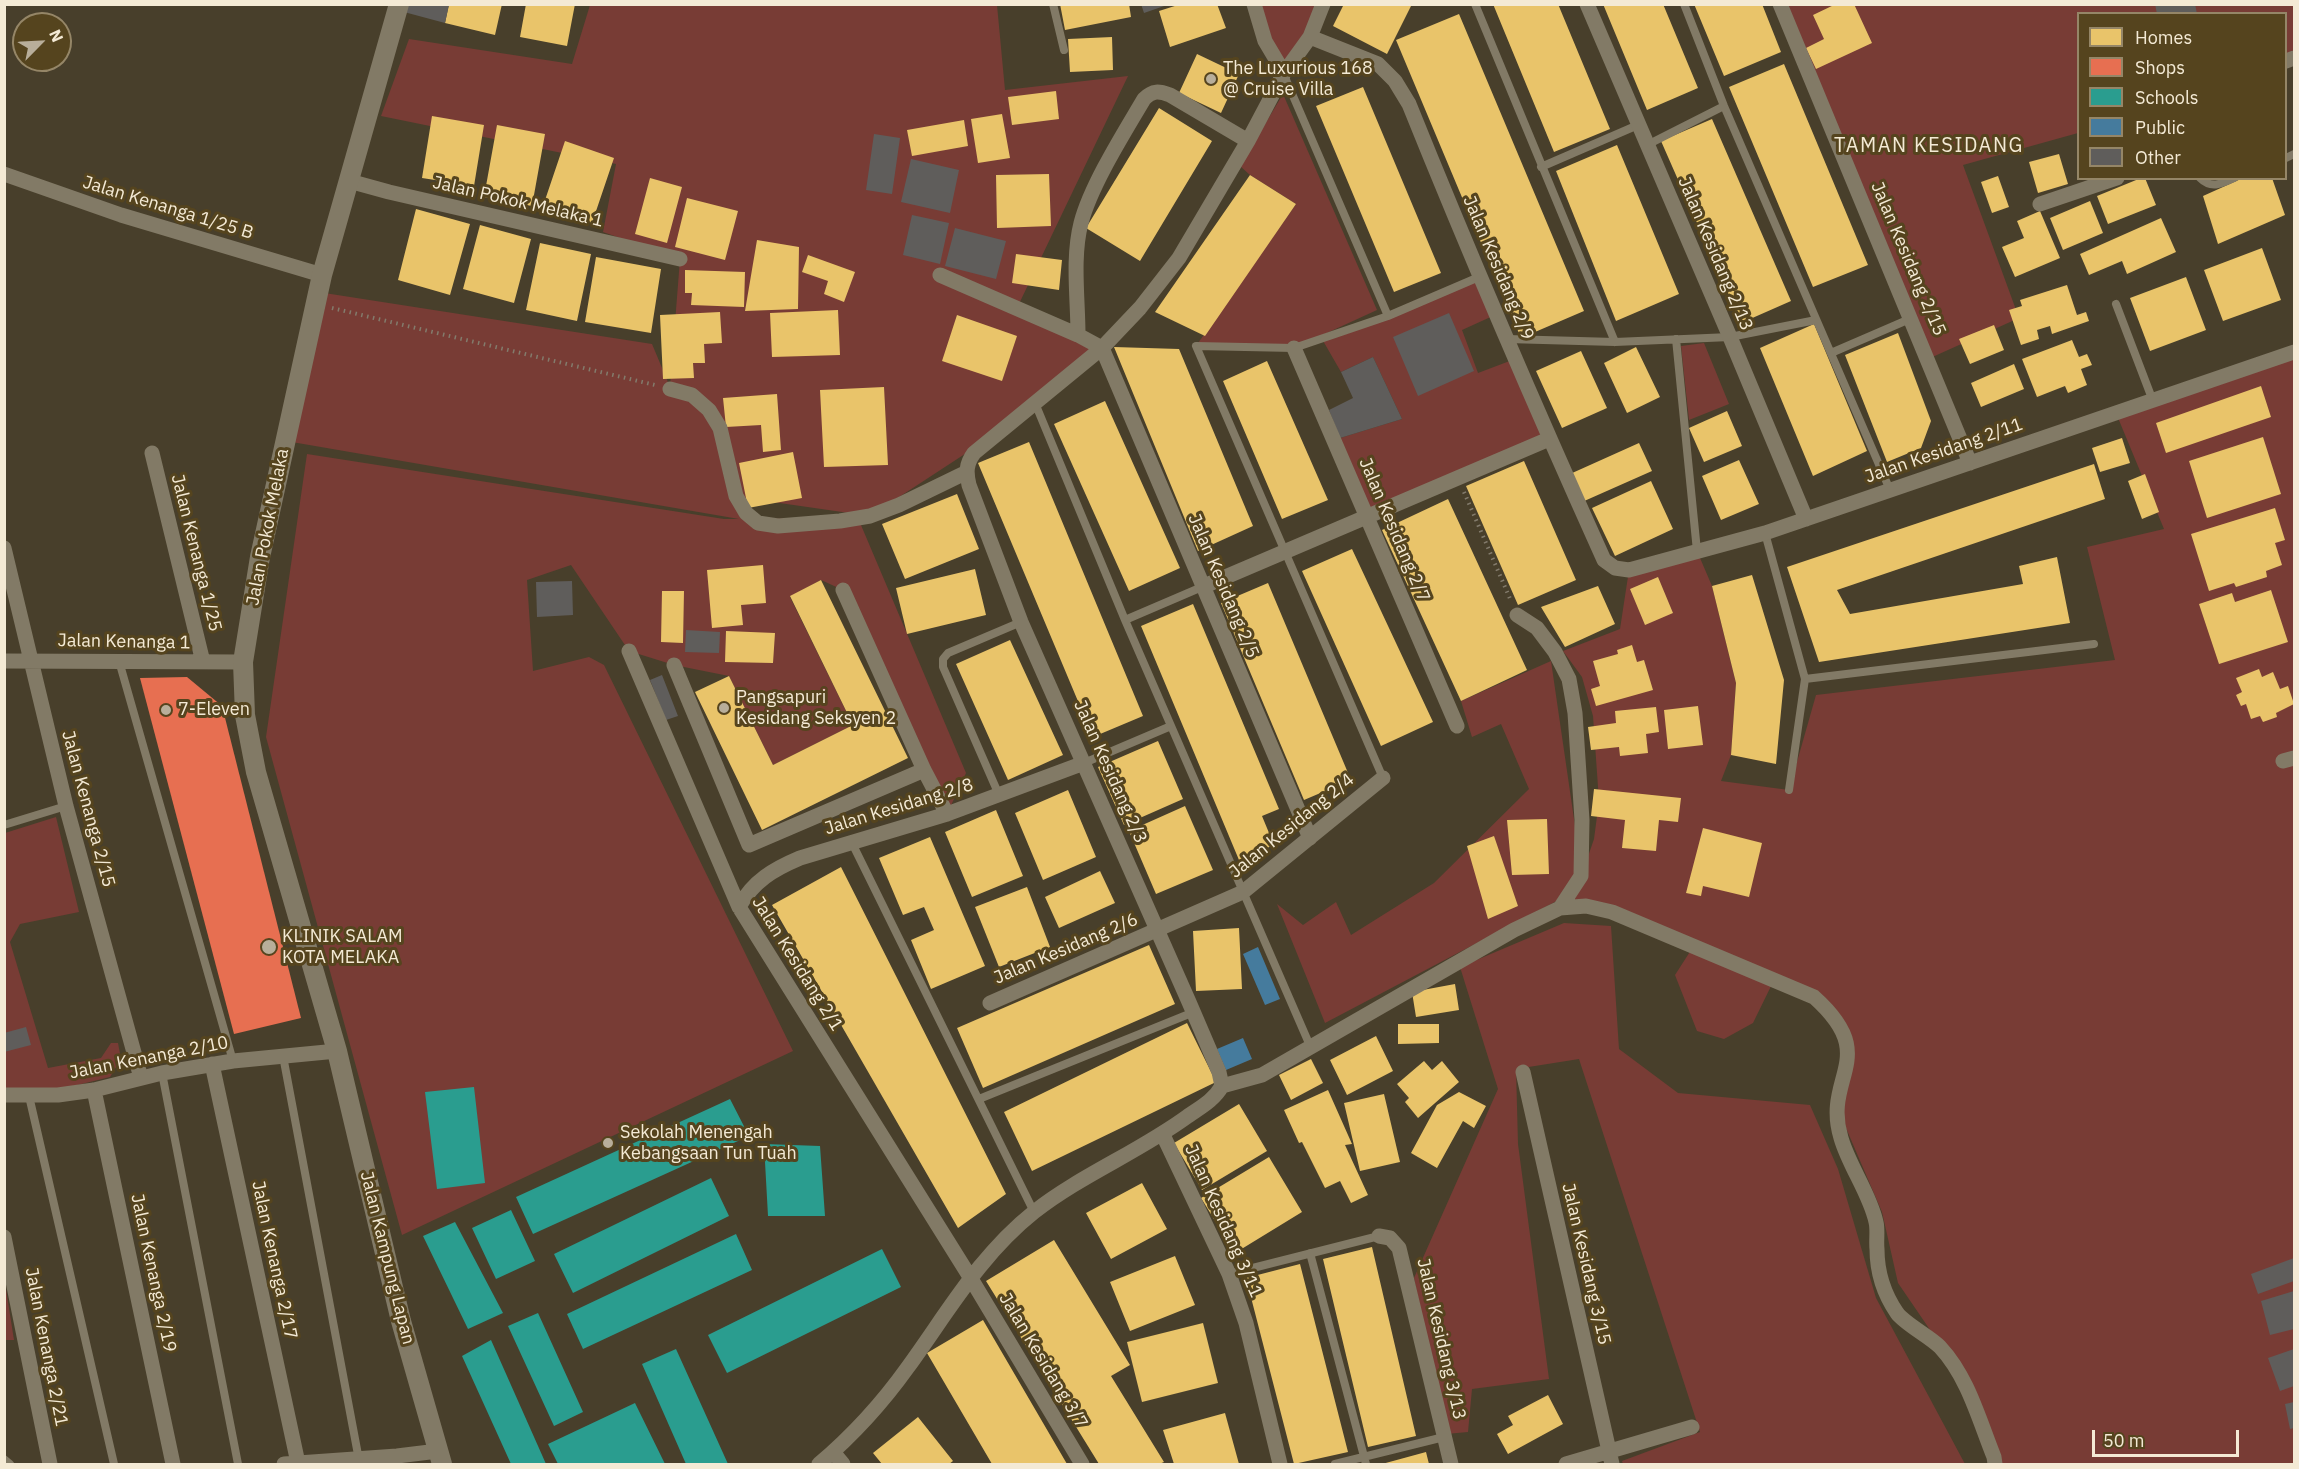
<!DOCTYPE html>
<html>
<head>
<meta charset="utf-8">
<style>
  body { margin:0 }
  #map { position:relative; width:2299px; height:1469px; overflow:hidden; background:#483f2b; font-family:"IBM Plex Sans",sans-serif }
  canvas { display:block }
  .frame { position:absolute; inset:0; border:6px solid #f4ead5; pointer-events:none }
  .legend { position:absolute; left:2077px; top:12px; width:210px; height:168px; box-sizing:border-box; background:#55441e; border:2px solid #958667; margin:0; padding:8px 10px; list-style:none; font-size:18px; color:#f4ead5 }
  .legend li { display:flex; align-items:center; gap:12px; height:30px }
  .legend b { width:30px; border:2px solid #958667 }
  .north { position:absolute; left:12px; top:12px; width:60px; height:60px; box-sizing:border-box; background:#55441e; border:2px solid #958667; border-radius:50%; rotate:66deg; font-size:16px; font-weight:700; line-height:24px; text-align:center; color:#f4ead5 }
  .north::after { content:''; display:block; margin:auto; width:21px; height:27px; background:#b8ae9a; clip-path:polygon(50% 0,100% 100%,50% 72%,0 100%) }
  .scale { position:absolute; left:2092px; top:1430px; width:147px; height:27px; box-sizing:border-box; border:3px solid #f4ead5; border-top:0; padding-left:8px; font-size:18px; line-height:21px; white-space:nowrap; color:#f4ead5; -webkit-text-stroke:4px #55441e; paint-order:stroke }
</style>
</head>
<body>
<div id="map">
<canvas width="2299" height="1469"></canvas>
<div class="frame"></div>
<ul class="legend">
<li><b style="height:16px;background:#e9c46a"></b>Homes</li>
<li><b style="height:16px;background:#e76f51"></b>Shops</li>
<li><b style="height:16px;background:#2a9d8f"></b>Schools</li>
<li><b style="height:16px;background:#457b9d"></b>Public</li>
<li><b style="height:16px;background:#5f5d5b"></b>Other</li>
</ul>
<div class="north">N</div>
<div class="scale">50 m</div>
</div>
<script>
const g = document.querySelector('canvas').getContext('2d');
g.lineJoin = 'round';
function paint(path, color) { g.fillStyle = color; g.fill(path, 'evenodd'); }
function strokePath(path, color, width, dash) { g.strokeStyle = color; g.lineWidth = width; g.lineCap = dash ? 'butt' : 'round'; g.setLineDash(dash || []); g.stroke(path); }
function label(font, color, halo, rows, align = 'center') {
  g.font = font + ' "IBM Plex Sans",sans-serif'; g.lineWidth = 6; g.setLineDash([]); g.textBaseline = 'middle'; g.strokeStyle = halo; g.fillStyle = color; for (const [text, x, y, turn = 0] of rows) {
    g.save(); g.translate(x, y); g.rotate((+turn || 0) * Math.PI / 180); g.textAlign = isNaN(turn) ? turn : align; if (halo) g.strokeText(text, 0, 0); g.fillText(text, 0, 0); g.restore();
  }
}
const green = new Path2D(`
  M590,5H997L1005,90L1128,76L1017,308L1102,348L1000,431L870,516L738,497L744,519L858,518L966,773L947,814L843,590L821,580L790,597L853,725L773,765L729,676L674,665L629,651L571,565L527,580L533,671L589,657L604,665L793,1051L402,1235L266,737L307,454L724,519H739L286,441L318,292L652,344L670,387L680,259L603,232L616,164L381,116L409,39L572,64Z
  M1254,5H1322L1284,73Z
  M1780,5H2294V60L2286,63V14H2078V133L1963,165L2019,318L1928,359Z
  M1283,94L1377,310L1294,348L1196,346L1296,204L1250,175L1240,166Z
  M1479,277L1495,315L1462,330L1478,373L1515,359L1549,439L1367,517L1340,438L1402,419L1373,357L1341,372L1322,339Z
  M1704,343L1729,404L1689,420L1681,346Z
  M2294,352V1464H1995L1952,1362L1898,1283L1882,1212L1837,1107L1849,1048L1814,997L1774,980L1753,1023L1724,1039L1697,1031L1675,975L1693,947L1612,912L1560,908L1568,895L1325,1023L1277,904L1303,925L1336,902L1351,935L1434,883L1529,789L1501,724L1472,737L1461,701L1551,661L1582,874L1594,839L1599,801L1593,716L1582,677L1563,651L1620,629L1629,570L1697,551L1712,586L1736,683L1731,755L1721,781L1789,790L1816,695L2115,660L2087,547L2164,529L2116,413Z
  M56,817L79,912L20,924L10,942L48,1068L101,1058L111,1043H118L121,1059L110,1077L53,1091L5,1088V833Z
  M1564,923L1611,926L1619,1049L1678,1093L1810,1105L1838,1169L1876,1298L1965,1464H1623L1622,1461L1700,1432L1579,1059L1516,1069L1518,1144L1549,1379L1472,1389L1468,1432L1446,1434L1414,1278L1498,1089L1460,967Z
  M4,1283H5L14,1340H5Z`);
const homes = new Path2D(`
  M449,4H502L495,35L445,23Z
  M526,4H575L567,46L520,37Z
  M1060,4H1129L1131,17L1065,30Z
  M1181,4H1217L1226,28L1170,47L1159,11Z
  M1344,4H1412L1387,54L1333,26Z
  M1493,4H1558L1610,129L1554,152Z
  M1603,4H1663L1698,88L1647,110Z
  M1694,4H1762L1781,52L1724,76Z
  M1836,4H1854L1872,43L1816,69L1806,48L1824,39L1813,15Z
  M1459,14L1584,311L1521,338L1396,40Z
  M1112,37L1113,70L1070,72L1068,39Z
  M1197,54L1239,74L1221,113L1179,93Z
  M1784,64L1868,265L1813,287L1729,87Z
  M1363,87L1441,273L1394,292L1316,106Z
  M1056,91L1059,119L1012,125L1008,97Z
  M1159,108L1212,141L1140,261L1086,228Z
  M1002,114L1010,158L978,163L971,119Z
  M432,116L484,125L474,186L422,178Z
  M1712,119L1791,301L1741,323L1661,141Z
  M964,120L968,146L912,156L907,130Z
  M497,125L545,134L532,206L484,197Z
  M565,141L614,158L592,223L543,206Z
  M1617,145L1679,294L1616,321L1556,171Z
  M2059,154L2068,184L2038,193L2029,162Z
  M1049,174L1051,226L997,228L996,175Z
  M1250,175L1296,204L1205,336L1155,312Z
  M1998,176L2009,207L1992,213L1981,182Z
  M650,178L682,187L667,243L635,234Z
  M2141,178H2145L2156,205L2108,224L2097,196Z
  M2243,178H2272L2285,215L2218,244L2203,196Z
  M687,198L738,211L725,260L675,247Z
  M2090,201L2103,233L2063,250L2050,218Z
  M416,209L470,224L450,295L398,280Z
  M2040,211L2060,258L2015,277L2002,247L2024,238L2017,221Z
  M2161,218L2176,252L2127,274L2122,261L2089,275L2080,254Z
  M480,225L531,239L514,303L463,289Z
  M757,240L799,247L798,309L745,311Z
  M540,243L591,254L577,321L526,310Z
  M2262,248L2281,300L2223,321L2204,270Z
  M1016,254L1062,260L1059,290L1012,283Z
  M808,255L855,272L844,302L824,294L828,281L802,272Z
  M596,257L661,269L651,333L585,322Z
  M685,270L745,272L744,307L691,305L692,293H685Z
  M2186,277L2206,330L2150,351L2130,298Z
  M2067,285L2077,315L2086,312L2089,321L2052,334L2050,326L2037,330L2039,339L2021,345L2009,310L2022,306L2020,300Z
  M838,310L840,355L772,357L770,313Z
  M720,312L722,343L704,344L705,363H693L694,378L663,379L660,315Z
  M957,315L1017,336L1002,381L942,361Z
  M1814,324L1867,451L1813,476L1760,348Z
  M1994,325L2004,350L1970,364L1959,339Z
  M1898,333L1931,421L1921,448L1887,462L1845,355Z
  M2072,340L2079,357L2087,354L2092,365L2081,369L2087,385L2068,393L2065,386L2037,397L2022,359Z
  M1114,347L1179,349L1253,526L1198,551Z
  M1636,347L1660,397L1627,413L1604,363Z
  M1581,351L1607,408L1562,428L1536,371Z
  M1267,361L1328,500L1282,519L1223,381Z
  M2014,364L2024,389L1981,407L1971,383Z
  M2261,386L2271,417L2166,453L2156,423Z
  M884,387L888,465L824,467L820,390Z
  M777,394L781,450L763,452L761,425L726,427L723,398Z
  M1105,401L1180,568L1129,591L1054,424Z
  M1727,411L1742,446L1704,462L1689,428Z
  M2263,437L2281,494L2207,518L2189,461Z
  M2122,438L2130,463L2100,472L2092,448Z
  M1029,442L1143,716L1093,737L978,463Z
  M1639,443L1652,471L1582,502L1570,474Z
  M793,452L802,498L748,508L739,463Z
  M1739,460L1759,504L1721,520L1702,476Z
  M1524,461L1576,580L1518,605L1466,486Z
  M2094,464L2105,499L1837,590L1850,614L2023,584L2019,566L2057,557L2070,623L1819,662L1787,567Z
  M2145,474L2159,512L2142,519L2128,481Z
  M1651,481L1673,529L1615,556L1592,508Z
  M957,494L979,549L905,579L882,524Z
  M1448,499L1527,670L1461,701L1382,530Z
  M2275,508L2285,540L2275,543L2282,565L2266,571L2267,577L2236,587L2234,583L2209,591L2191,534Z
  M1352,549L1433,722L1381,746L1302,571Z
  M763,565L766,603L741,605L743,625L712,628L707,570Z
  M975,569L986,615L907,634L896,588Z
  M1752,575L1784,680L1776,764L1731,755L1736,683L1712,586Z
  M1658,577L1673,613L1645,625L1630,589Z
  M821,580L908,758L762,830L695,692L729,676L773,765L853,725L790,596Z
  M1268,583L1351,780L1304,800L1221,603Z
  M1598,586L1615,624L1565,647L1541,607Z
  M2271,590L2288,642L2219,664L2199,604L2232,593L2235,602Z
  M662,591H684L683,643L661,642Z
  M1193,604L1279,809L1262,816L1274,845L1239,860L1141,626Z
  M726,631L775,633L773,663L725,662Z
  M1010,640L1063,755L1008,780L956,664Z
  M1632,645L1637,662L1644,660L1653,690L1596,706L1591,689L1600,686L1593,661L1618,654L1617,650Z
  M2259,669L2262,677L2273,672L2280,689L2288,686L2294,704L2276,713L2277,717L2263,722L2260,716L2251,719L2246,704L2241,706L2236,695L2242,692L2236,678Z
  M1698,706L1703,745L1668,749L1664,710Z
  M1656,707L1659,732L1646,734L1648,753L1620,756L1619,747L1591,750L1588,727L1616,723L1615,711Z
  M1158,741L1183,799L1124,825L1098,767Z
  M1594,789L1681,798L1678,822L1659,820L1656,851L1622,848L1625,820L1591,816Z
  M1068,790L1096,857L1043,880L1015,813Z
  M1185,806L1213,870L1156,894L1129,831Z
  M996,810L1023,876L972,897L945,832Z
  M1547,819L1549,874L1512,875L1507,820Z
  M1703,828L1762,843L1749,897L1703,886L1701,896L1686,893Z
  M1494,836L1518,906L1488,919L1467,846Z
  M930,837L985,966L931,989L911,940L934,930L924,907L903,915L879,858Z
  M841,867L1006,1194L958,1228L772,905Z
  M1100,871L1115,903L1059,928L1045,897Z
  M1027,887L1050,947L999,967L975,907Z
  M1239,928L1242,989L1196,991L1193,931Z
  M1149,945L1175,1004L983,1088L957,1028Z
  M1455,984L1459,1010L1416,1017L1412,992Z
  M1187,1023L1216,1082L1032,1171L1004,1112Z
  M1398,1024H1439V1043L1398,1044Z
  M1376,1036L1393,1071L1347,1095L1330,1060Z
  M1311,1059L1323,1083L1291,1100L1279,1075Z
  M1424,1061L1432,1070L1442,1061L1459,1082L1418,1118L1405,1102L1409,1098L1397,1084Z
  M1328,1090L1352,1144L1345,1145L1368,1195L1351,1203L1340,1181L1325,1188L1302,1142L1299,1143L1284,1110Z
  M1459,1092L1486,1106L1474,1128L1463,1121L1437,1168L1411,1153L1437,1105Z
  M1384,1094L1400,1162L1360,1171L1344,1103Z
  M1239,1104L1267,1151L1202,1190L1174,1143Z
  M1269,1157L1302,1212L1235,1253L1201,1198Z
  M1142,1183L1167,1229L1111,1259L1086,1213Z
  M1054,1240L1130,1365L1111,1376L1164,1462L1159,1464H1099L986,1281Z
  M1372,1247L1416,1436L1368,1447L1323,1259Z
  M1175,1256L1195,1305L1130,1331L1110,1282Z
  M1300,1264L1348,1452L1294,1464L1246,1278Z
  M983,1320L1067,1464H992L927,1353Z
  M1203,1323L1218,1383L1142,1402L1127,1342Z
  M1548,1395L1563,1424L1508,1454L1497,1434L1513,1425L1508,1416Z
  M1225,1413L1239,1464H1174L1163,1430Z
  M918,1417L953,1461L949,1464H882L873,1453Z
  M1426,1452L1429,1464H1382Z`);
const shops = new Path2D(`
  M187,677L222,706L301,1018L234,1034L140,678Z`);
const schools = new Path2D(`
  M474,1087L485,1183L437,1189L425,1092Z
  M730,1099L749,1136L533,1234L516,1197Z
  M764,1144L820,1146L825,1216H768Z
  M711,1178L729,1216L573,1293L554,1254Z
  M511,1210L535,1261L496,1279L472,1228Z
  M455,1222L503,1313L468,1329L423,1236Z
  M736,1234L752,1270L583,1349L567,1314Z
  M882,1249L901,1287L727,1373L708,1335Z
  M538,1313L583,1412L554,1426L508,1326Z
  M491,1340L546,1464H511L462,1356Z
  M676,1349L728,1464H686L642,1364Z
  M635,1403L665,1464H558L548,1444Z`);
const public = new Path2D(`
  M1258,947L1280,999L1265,1005L1243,954Z
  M1243,1038L1252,1059L1226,1070L1217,1049Z`);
const building = new Path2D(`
  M1141,4H1167V5L1144,13Z
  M2155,4H2195L2197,14H2157Z
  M406,5H449L445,23L404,12Z
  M874,134L900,138L892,194L866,190Z
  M911,159L959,170L950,213L901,202Z
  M912,215L949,223L940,264L903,255Z
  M955,228L1006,241L996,279L945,266Z
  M1449,313L1474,371L1418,396L1393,337Z
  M1373,357L1402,419L1340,438L1329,410L1353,398L1341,372Z
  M572,581L573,615L537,617L536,582Z
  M686,630L720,632L719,653L685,652Z
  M662,675L678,716L666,720L650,680Z
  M26,1027L31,1045L4,1052V1033Z
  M2294,1258V1281L2258,1294L2251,1274Z
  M2294,1291V1329L2270,1335L2261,1301Z
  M2294,1349V1386L2280,1391L2268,1358Z
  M2294,1402V1428L2290,1429L2285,1404Z`);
const path = new Path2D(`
  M332,308L655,385
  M1464,492L1511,601`);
const service = new Path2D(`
  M1053,4L1064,50
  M1475,4L1615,342
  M1684,4L1724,106L1890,490
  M1284,75L1388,316
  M1647,145L1724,106
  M2286,158L2294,154
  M1541,167L1638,125
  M2200,178C2211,189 2221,184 2234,178
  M2116,304L2153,401
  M1507,339L1615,342L1730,337L1816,320
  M1676,339L1697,551
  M1831,353L1912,318
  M1035,403L1125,620L1311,1048
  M1765,533L1805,679L1789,790
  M1125,620L1202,587
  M119,661L233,1061
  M1805,679L2094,644
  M1084,763L1171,726
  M1383,778L1196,346L1294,348L1388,316L1479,277
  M999,795L943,667V659L948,653L1021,622
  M4,825L66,806
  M852,843L1034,1212
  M283,1056L359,1460
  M162,1073L238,1464
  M29,1096L114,1464
  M979,1099L1194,1012
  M1310,1253L1366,1464
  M1229,1274L1379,1236
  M4,1459L10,1464
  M1335,1464L1444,1437`);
const minor = new Path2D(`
  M1254,4L1265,41L1284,73
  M1587,4L1730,337L1806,519
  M1780,4L1970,463
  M1310,37L1378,64L1395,81L1409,104C1471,258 1536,409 1604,560L1615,568L1629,570L1765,533L2294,352
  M2286,61L2294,58
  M4,174L121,215L322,275
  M349,181L389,192L680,259
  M2040,204L2117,178
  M940,275L1078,335L1102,348L1310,838
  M1078,335C1078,299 1072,258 1081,223C1091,185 1124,133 1144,99C1153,90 1159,91 1170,95L1248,141
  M1294,348L1457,726
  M670,389L692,395L709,410L720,428L736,496L746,513L758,523L778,526L840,521L870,516L899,505L967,472
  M152,453L203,662
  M4,548L66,806L141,1078
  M1202,587L1549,439
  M843,590L924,770L947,814
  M1517,615L1537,628L1555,652L1569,679L1575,713L1582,820L1581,876L1560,908
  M629,651L739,907L970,1277L1082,1464
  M4,661L243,662
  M674,665L749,845L924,770
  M2283,761L2294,758
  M739,907C753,881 774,869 800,858L947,814L1084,763
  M990,1003L1243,892L1383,778
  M212,1064L298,1463
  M1523,1072L1612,1464
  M1222,1086L1219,1072L1189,1002L1021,622L969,485C966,472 966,464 974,453L1102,348L1140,308L1179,258L1248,141L1284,73L1310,37L1323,4
  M94,1090L173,1464
  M4,1095H58L94,1090L162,1073L233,1061L337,1051
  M1163,1135L1229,1274L1246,1323L1280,1464
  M1379,1236L1390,1238L1399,1248L1451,1464
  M4,1237L50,1464
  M833,1452L843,1464
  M284,1464L397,1456L438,1451
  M819,1464C852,1436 883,1402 908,1367C948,1312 980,1255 1034,1212C1081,1175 1139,1152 1188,1116C1201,1107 1214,1100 1222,1086L1262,1075L1514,930L1560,908L1586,906L1612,912L1814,997C1882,1058 1822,1076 1841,1138C1849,1166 1870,1194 1876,1222C1878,1230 1876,1241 1877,1249C1877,1272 1884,1294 1897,1313C1905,1324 1929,1336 1940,1347C1968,1377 1979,1420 1994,1457L1995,1464
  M1566,1464L1692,1427`);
const tertiary = new Path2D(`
  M399,4L322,275L260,557L243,662L245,715L256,772L337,1051L401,1321L442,1464`);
const markers = [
  [1211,79,6,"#b8ae9a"],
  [724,708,6,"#b8ae9a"],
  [166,710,6,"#b8ae9a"],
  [269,947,8,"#b8ae9a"],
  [608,1143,6,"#b8ae9a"]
];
const poiNames = [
  ["The Luxurious 168",1223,69],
  ["@ Cruise Villa",1223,90],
  ["Pangsapuri",736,698],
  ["Kesidang Seksyen 2",736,719],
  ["7-Eleven",178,710],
  ["KLINIK SALAM",282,937],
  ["KOTA MELAKA",282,958],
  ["Sekolah Menengah",620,1133],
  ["Kebangsaan Tun Tuah",620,1154]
];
const streetNames = [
  ["Jalan Pokok Melaka 1",518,202,13],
  ["Jalan Kenanga 1/25 B",168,208,17],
  ["Jalan Kesidang 2/13",1715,254,67],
  ["Jalan Kesidang 2/15",1908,259,67],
  ["Jalan Kesidang 2/9",1498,268,67],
  ["Jalan Kesidang 2/11",1944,451,-19],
  ["Jalan Pokok Melaka",268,527,-79],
  ["Jalan Kesidang 2/7",1394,530,67],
  ["Jalan Kenanga 1/25",196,553,76],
  ["Jalan Kesidang 2/5",1223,586,67],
  ["Jalan Kenanga 1",124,642,1],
  ["Jalan Kesidang 2/3",1110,772,66],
  ["Jalan Kesidang 2/8",899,807,-17],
  ["Jalan Kenanga 2/15",88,809,75],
  ["Jalan Kesidang 2/4",1292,826,-39],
  ["Jalan Kesidang 2/6",1066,949,-23],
  ["Jalan Kesidang 2/1",797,964,58],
  ["Jalan Kenanga 2/10",149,1058,-11],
  ["Jalan Kesidang 3/11",1223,1221,66],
  ["Jalan Kampung Lapan",387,1258,76],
  ["Jalan Kenanga 2/17",274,1260,78],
  ["Jalan Kesidang 3/15",1586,1264,77],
  ["Jalan Kenanga 2/19",153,1273,78],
  ["Jalan Kesidang 3/13",1441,1339,77],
  ["Jalan Kenanga 2/21",46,1347,79],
  ["Jalan Kesidang 3/7",1043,1361,59]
];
const neighbourhoodNames = [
  ["TAMAN KESIDANG",1929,146]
];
paint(green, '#783c35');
paint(homes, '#e9c46a');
paint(shops, '#e76f51');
paint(schools, '#2a9d8f');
paint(public, '#457b9d');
paint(building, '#5f5d5b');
strokePath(path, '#837b6c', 4, [1.5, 4.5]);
strokePath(service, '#827a66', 8);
strokePath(minor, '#827a66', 15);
strokePath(tertiary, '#827a66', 20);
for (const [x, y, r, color] of markers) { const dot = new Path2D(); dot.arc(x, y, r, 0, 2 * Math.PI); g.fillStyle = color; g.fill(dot); strokePath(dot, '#55441e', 2); }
label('18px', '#f4ead5', '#55441e', poiNames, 'left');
label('18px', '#f4ead5', '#55441e', streetNames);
g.letterSpacing = '1.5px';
label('20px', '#f4ead5', '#55441e', neighbourhoodNames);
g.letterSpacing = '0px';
</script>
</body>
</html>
